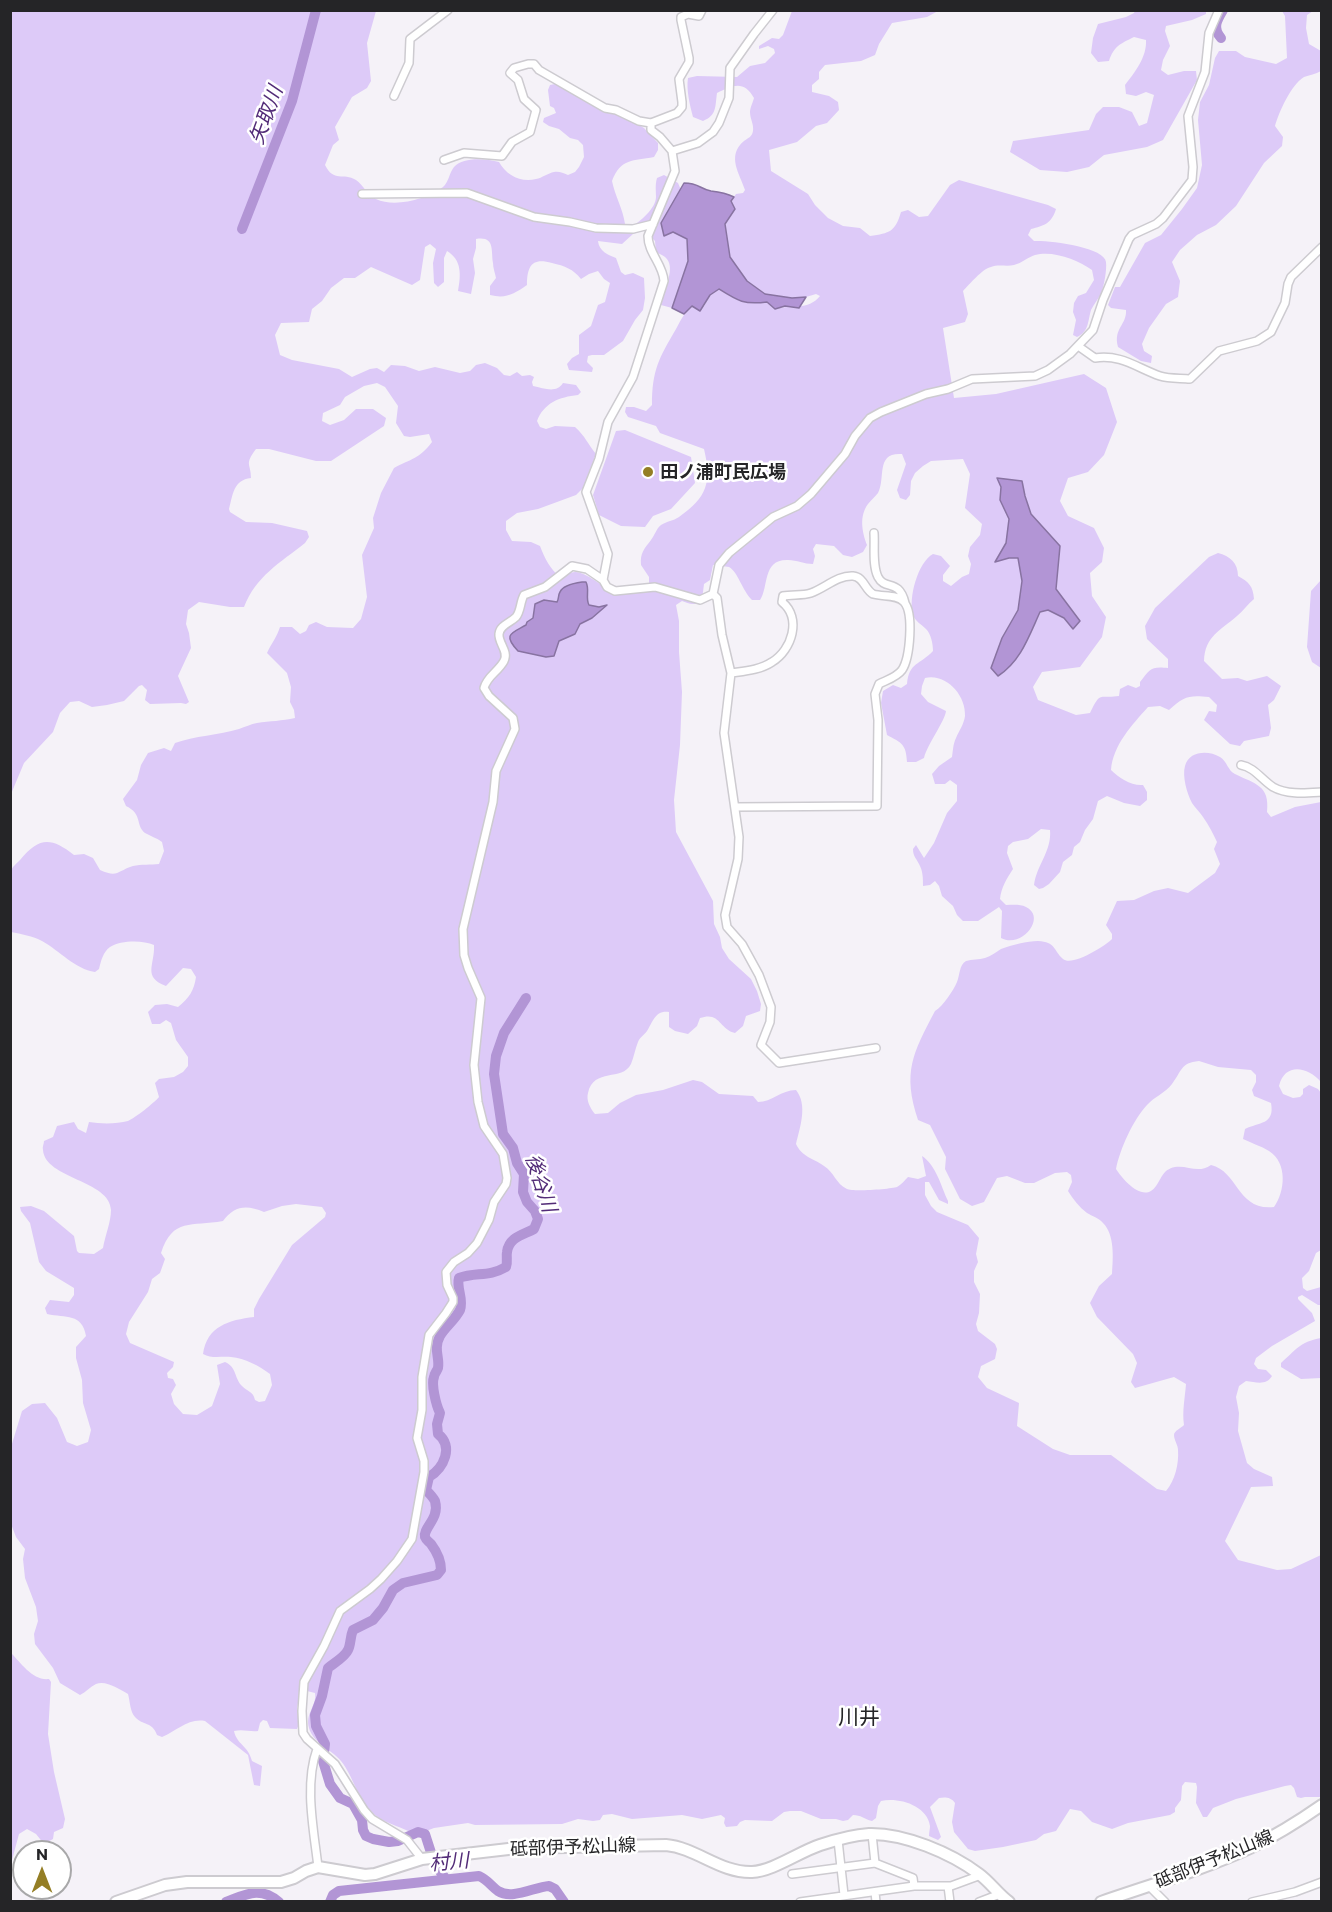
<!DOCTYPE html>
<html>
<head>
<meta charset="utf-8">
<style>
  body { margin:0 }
  #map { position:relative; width:1332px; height:1912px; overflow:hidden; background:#f5f2f8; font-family:Commissioner,sans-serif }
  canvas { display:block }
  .frame { position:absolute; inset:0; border:12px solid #252527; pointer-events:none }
  .north { position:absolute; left:12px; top:1840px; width:60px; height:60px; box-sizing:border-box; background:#fff; border:2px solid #a8a8a9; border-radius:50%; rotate:0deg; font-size:16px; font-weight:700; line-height:24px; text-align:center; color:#252527 }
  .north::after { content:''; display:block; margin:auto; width:21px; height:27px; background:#947e25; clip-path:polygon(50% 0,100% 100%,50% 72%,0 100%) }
</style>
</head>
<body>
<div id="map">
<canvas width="1332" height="1912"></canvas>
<div class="frame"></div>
<div class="north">N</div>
</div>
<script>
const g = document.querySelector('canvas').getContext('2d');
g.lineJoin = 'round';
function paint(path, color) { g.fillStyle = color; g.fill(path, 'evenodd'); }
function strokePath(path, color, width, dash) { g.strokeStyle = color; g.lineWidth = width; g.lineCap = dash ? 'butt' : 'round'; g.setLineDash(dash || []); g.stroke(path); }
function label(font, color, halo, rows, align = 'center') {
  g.font = font + ' Commissioner,"Noto Sans JP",sans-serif'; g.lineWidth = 5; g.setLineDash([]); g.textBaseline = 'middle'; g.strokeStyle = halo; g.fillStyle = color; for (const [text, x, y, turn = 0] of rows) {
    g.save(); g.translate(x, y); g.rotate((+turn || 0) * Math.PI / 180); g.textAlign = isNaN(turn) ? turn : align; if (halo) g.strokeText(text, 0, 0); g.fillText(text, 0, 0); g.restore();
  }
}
const green = new Path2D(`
  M11,11H376L367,43L371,81L367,88L352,97L335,127L339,140L333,145L325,165C334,183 343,172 356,180C363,185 368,195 376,199C395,208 427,199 443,187C449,182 449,173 454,167C464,156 487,159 499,162C506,175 521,183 536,179C542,178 548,173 554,172C559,171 563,173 568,175L575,172L579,167L584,157L583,145L578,140L570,138L559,129L549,126L543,122L544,118L556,113L554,108L550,106L548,90L550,85L555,84L604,110L622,115L644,128L658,143V150L654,157C633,161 621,158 612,181C615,196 623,209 625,224L631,227C640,222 656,208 656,197C656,190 655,185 657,178L664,175L678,183L681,190L661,223L664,235L673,232L687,239L688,261L672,308L661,305L660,302C664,290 677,267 665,257C663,255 659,254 656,252L655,241L651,237L648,229L633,234L622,244L598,241C599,251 608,255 616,258L621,272L625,275L633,273L644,278L645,298L643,310L635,320L623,341L604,355H592L588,356L587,362L593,368L592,372L569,370L567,364L572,358L579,354V335L591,326L598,305L605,302L610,283L604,279L598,271L589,274L581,279C573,269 565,266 552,263C532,257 527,266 527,285C514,294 506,299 490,295V286L496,278C495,273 493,268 493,263C491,250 495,236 476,239V248L473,259L475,273L471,294L458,291C461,275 462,260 447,251L444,258V282L438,287L434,283L433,263L436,249L430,244L425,247L420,280L412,285L371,267L355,278H344L331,288L322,301L312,309L309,322L281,323L275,335L280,355L292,360L339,369L352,377L370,369L377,368L384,372L391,365L405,366L419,371L435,367L460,373L470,371L476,365L485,363L497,368L504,375L510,376L517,372L522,376L530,375L534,377L532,382L533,386C544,388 556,394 563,383L576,385L581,392L578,395C559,397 544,403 537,421L540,427L546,429L555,426L575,427C586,437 587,443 596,454L583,488L576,495L538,509L517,513L506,521V530L512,541L531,542L540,546C545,559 550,569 561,578C565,576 570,572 575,572C584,571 604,587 613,593L649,586V577L641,565C640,553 644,549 651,540C655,535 656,529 661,525C667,521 673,521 679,517C707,497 712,483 704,449L660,433L656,426L628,417L625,412L626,407H634L646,411L652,405C652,370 659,358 676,329C681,320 684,313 692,306H704L710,295L719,289C737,301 744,305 767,302L775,309C791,304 808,311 820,296L816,294L806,297L792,298L765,294L747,281L730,257L725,224L735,209L731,201L736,194L743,193L745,190C740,174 726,156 744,141C748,138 752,137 753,131C754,124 750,119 750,112C750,108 753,102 754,98C744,80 733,85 717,93C715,107 717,115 703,121L693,117C690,106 686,89 688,78L697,76L737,77L750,66L765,63L775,53L774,49L768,46L759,49V46L772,38L779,39L783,35L792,11H938L927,17L892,23L879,44L875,55L861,61L825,65L819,72V79L812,85V92L829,96L838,102L839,110L827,123L816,126L797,142L769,150L771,171L808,194L815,205L828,218L843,226L860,228L870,236C890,233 895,232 901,212L908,210L919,217L928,216L950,185L959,180L1048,205L1056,209C1052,223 1044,226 1031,229L1028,235L1034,241C1048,240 1105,247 1106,262C1107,270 1104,286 1101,294C1098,299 1094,304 1091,310C1088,320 1089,332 1077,337L1073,335L1076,320L1073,312L1074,303L1078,296L1086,293L1094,280L1092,270C1078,260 1053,250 1035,255C1028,257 1022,263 1014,265C1007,267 998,264 991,267C982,269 970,284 963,291L968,314L965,322L943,328L954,398L996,394L1084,374L1106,388L1117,422L1104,455L1088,472L1068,478L1060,501L1068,516L1094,528L1104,548L1102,562L1090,573L1092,596L1106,617L1102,637L1080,667L1042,672L1033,687L1038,700L1076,715L1090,713C1101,690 1099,699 1119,696L1120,689L1128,685L1136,688L1140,686V682C1150,669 1151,666 1168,668V659L1147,639L1145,626L1155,608L1209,557L1218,553C1230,556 1238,563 1238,576C1249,582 1253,586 1254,599C1248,604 1243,611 1237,616C1220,631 1205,636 1204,661L1222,679L1238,678L1247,681L1267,676L1281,686L1274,700L1268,705L1271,728L1269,736L1244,741L1240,746L1230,744L1204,720L1209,711L1216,712L1217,705L1209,697C1189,695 1184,696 1169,710L1160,706L1148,707C1132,725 1113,745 1111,770C1119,778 1131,786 1143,785L1147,792V800L1140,806L1124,803L1107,796L1098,801L1093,819L1085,830L1080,842L1074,847L1072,855L1063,862L1060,872L1049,884L1043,888L1039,889L1034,885C1036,866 1052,851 1050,830L1041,829L1028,839L1013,842L1008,846L1007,853L1013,869C1007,878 1001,888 1000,899L1006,905C1013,905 1020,904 1026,907C1047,917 1022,949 1001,938L1002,911L999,907L978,921H963L957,915L953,906L942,896L939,886L935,881L930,885L923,886C923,878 923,871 919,864C916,858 913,856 913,849L916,845L924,858L934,843L947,813L957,801V785L950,780L945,784H935L932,774L939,766L952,757C953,751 953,744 956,738C959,731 964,724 965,716C966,695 946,673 925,678L922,686L921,694L928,702L946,711C945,721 928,743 924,758L916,762H907C906,744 902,743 887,735L881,703L883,691L893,685L901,688L907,684C909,662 920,665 933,651C933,644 931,634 926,629C921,624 915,621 913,615C908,598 918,562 933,554L941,556L950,566L943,575V581L951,586L962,577L969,574L971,564L968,556L970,547L980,535L982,524L965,508L970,474L963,459L931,461L923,466L915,473L911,481L910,495L906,500L900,498L897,490L906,464L902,454C875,452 886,478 878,493C875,497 871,500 868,504C859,516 862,532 867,545L863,552L852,557L843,555L834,546L816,544L813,549L815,556L813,564C804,564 797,560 788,560C762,559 769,587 760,600H752C742,590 738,572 729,567C725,566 718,566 713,565L710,580L704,584L702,600C696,606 689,604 682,601L676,605L679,621V652L682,692L680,745L674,800L676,832L713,901L714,924L720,937L722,948L729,959L751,979L757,991L761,1004L760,1011L746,1016L743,1026L735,1033C719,1029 720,1011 700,1018L697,1026L688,1034L675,1031L669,1027V1012C655,1010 653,1022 647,1031C644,1035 640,1037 638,1042C635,1049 634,1057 631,1064C622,1082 594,1067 588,1093C586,1100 590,1108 595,1114L608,1113L620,1103L636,1095L663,1090L693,1080L702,1082L719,1094L753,1096L758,1102C772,1102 781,1090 796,1090C808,1105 800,1127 796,1144C802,1157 813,1158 824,1166C834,1172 836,1184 847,1189C853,1192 891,1189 897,1187C901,1185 905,1180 908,1177L918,1179L926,1176L922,1156C936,1165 941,1186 948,1201V1204L939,1200L929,1182H925V1195L931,1206L937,1212L968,1225L979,1238L976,1254L978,1262L974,1271V1282L980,1294L979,1313L976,1324L978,1331L995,1344L997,1349L995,1359L981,1366L978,1377L987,1388L1019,1403L1017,1426L1053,1449L1070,1455H1111L1157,1489L1166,1491C1175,1480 1179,1464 1178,1450C1178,1445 1174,1440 1174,1435C1174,1431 1181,1428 1184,1425C1182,1411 1185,1398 1186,1384L1174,1377L1135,1388L1131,1382L1137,1363L1133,1354L1097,1317L1090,1303L1099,1286L1112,1274C1113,1258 1115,1235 1103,1223C1099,1218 1092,1216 1087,1213C1079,1207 1073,1199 1068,1191L1072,1182L1071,1175L1067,1172L1055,1173L1034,1183H1025L1007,1176L997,1178L984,1202L972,1206L960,1199L945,1169L946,1157L930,1125L918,1120C902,1072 913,1053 935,1011C943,1006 953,991 957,982C960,975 959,965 966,961C972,959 979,960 985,958C991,956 996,952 1001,949C1012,945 1027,941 1038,941C1056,942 1053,950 1063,959C1072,967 1105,946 1112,939V934L1106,925L1117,901L1134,900L1154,891L1168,888L1188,893L1215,873L1220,864L1214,849L1217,842C1213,834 1209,825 1203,817C1200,812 1195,808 1192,803C1187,794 1182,776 1185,766C1189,751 1208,750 1220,757C1227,761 1228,771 1235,774C1255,784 1270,785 1267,812L1271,817L1295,807L1321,802V1082C1308,1067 1285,1062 1279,1086L1283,1094L1293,1098L1300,1097L1303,1094V1089L1309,1085L1318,1089L1321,1093V1250L1316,1253L1309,1271L1302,1278L1303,1288L1307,1291L1321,1287V1305H1318L1302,1295L1298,1297V1299L1312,1313L1315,1321L1272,1346L1256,1358L1254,1364L1258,1369L1266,1370L1272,1376C1266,1386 1256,1382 1246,1381L1239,1386L1236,1397L1239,1413L1238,1431L1247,1463L1254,1469L1272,1477L1273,1486L1251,1487L1225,1541L1238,1560L1277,1570L1291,1569L1321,1555V1797H1305L1301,1798L1297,1797L1294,1788L1291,1785L1285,1786L1236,1799L1213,1808L1207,1817H1203L1196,1803L1197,1787L1196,1783L1185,1782L1182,1786L1181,1800L1175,1808V1812L1170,1815L1128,1823L1112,1829L1092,1822L1081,1811L1070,1809L1056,1831L1044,1834L1036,1840L1003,1847L975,1851L968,1849L954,1832L952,1822L955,1803C951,1797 945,1797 939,1798L930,1807L941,1837L938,1840L929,1836C929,1832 930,1829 930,1826C927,1805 898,1797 881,1801L878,1806L876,1818L872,1821C864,1819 861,1815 853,1815L848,1820L843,1821L836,1819H821L801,1811H790L784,1812L772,1821L745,1820L740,1822L737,1826L726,1827L724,1823L725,1818L721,1815L702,1819L682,1815L632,1819L612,1814L603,1815L600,1820L593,1821L578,1819L562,1824L475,1825L468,1823L434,1828L416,1835C403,1827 388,1825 375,1815C357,1800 354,1777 341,1761C331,1749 314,1744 309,1728C305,1713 317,1706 315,1693L307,1691L300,1694L297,1708L299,1724L297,1729L270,1728L267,1721L263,1720L260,1723L258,1731C250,1732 243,1729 234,1731C237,1745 248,1745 252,1761L262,1766L260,1786L254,1785L248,1755L205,1721C188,1718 177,1731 162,1737L157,1735C152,1721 143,1726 135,1717C130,1712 130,1701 128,1694C119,1689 106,1680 96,1684C90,1687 86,1692 80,1695L60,1683L53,1668L35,1644L34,1634L38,1621L36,1607L25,1578L23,1559L25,1549L16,1537L11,1524V1447L22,1411L32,1404L45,1403L57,1418L67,1442L77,1446L88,1442L91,1430L83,1403L82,1380L76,1358V1347L86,1336C82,1313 66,1318 47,1314L45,1308L50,1300L69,1302L74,1295V1288L46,1271L39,1262L30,1223L21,1211L20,1207L31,1206L44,1211L74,1236L77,1251L79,1253L94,1254L103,1248C105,1236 111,1222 111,1210C110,1180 45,1179 43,1150C42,1147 44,1144 44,1141L53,1137L57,1126L74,1122L78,1129L86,1133L89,1122C101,1124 117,1124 128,1121C135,1118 154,1103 159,1097L155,1083L159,1079L174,1077L183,1072L188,1066V1057L176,1040L171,1023L166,1020L160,1024H152L148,1012L155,1005L167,1004L178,1007C189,998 194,991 196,977L191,969L183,968L166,986C142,977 155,965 154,945C143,940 121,940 110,947C103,952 101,961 99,969L95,972C75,969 60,951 42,941C33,936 21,934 11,932C11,921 8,878 11,871C12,867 17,863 20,860C39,837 51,837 74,855L84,854L93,858L100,870C118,878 117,871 133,866C141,864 151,865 159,864L164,851L162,842C157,838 150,836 145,833C135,825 143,814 126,806L123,799L137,780L141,765L148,753L164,748L171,751L175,743C194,736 219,735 239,729C245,727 251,724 257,723C270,721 282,721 295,718L294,710L290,702L291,687L287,673L267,653C271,644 277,637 280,627H292L300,634L306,631L309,625L316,622L327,627L353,628L361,619L367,597L362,555L374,528L373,518L381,493L394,468C412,458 418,460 432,442L429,434L410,437L404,436L396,423L398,406L385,387L377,383L364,386L345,397L340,405L323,413L322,421L330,425L344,420L356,409H373L386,418L384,426L331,461H316L269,449H256C244,465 251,463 251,478C233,480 233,495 229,509L230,512L246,522L272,523L307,531L309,537L305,543C280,563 256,576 244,607H230L199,602L188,610L186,624L189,633L191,648L178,676L189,702L186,704L181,703L150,704L145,700L147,690L142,685L139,686L124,701L107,705L92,707L79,701L70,702L60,713L53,732L24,763L11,794ZM1199,1061L1218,1067L1251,1070L1256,1075V1082L1252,1090L1254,1096L1271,1103C1275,1125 1259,1122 1245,1129L1243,1139C1251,1143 1261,1146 1269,1151C1288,1163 1285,1192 1274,1207C1237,1211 1239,1172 1211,1165C1198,1174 1188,1165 1175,1167C1162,1170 1162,1178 1156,1186C1144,1204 1123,1180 1116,1169C1120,1149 1133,1120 1147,1105C1154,1097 1165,1093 1172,1084C1182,1071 1180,1063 1199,1061ZM296,1204L322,1207L326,1213L325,1217L292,1245L259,1299L254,1309V1317C229,1320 207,1326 203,1354C212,1359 221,1356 231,1357C245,1358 259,1366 270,1374L272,1385L265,1401L259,1402L255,1400C253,1391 248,1392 242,1386C234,1378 237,1367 225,1362L217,1365L220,1384L212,1406L197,1415L183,1414L174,1404L171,1394L176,1385L173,1379L168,1378L167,1373L173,1367L174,1362L130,1343L126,1334L129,1322L148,1292L152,1279L160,1273L165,1259L161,1253C173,1217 191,1227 223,1221C234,1206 246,1204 264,1212L282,1206Z
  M1135,11H1206V14L1192,20L1166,26L1165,31L1170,46L1163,60L1161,70L1168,75L1184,71H1196L1197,80L1163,140L1147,147L1104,155L1089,167L1067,172L1040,170L1010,152L1013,141L1089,130L1096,114L1103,107H1119L1132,112L1139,126L1147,123L1154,95L1146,92L1136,96L1126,94L1125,85C1135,72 1147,57 1146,40L1134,37C1120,44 1114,46 1109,61L1098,62L1091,53L1093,38L1098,24L1126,17L1134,13Z
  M1282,11H1313L1307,15L1306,28L1309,44L1321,51V71C1316,74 1309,75 1304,77C1291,85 1279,112 1275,126L1283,137L1282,146L1264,163L1236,206L1216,225L1197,235L1180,250L1172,262L1180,281L1178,297L1166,304L1149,328L1142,344L1144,351L1152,356L1151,363L1141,361L1118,347C1113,328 1127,325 1126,310L1111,308L1108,305L1115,287H1120L1145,243L1161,235L1182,209L1197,188L1202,165L1198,120L1200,102L1209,85L1215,58L1219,51H1236L1245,57L1276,64L1287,58L1285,16Z
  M625,430L691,457L695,483L671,509L653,516L645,527L621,526L599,515L593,495L616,431Z
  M1321,580V668L1312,662L1307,647L1311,591Z
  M1321,1338V1378L1301,1379L1281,1367V1363C1296,1350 1299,1342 1321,1338Z
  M11,1653C21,1663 33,1681 49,1679L51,1682L48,1734L54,1772L65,1819L63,1828L54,1832L53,1839L44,1844L36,1834L27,1829L19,1834L12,1860H11Z`);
const water = new Path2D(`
  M684,183C699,183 700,189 711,191C720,192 726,193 734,197L731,201L735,209L725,224L730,257L747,281L765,294L792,298L806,297L799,308L785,306L775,309L767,302C744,305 738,301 719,289L710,295L700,311L692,306L684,314L672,308L688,261L687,239L673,232L664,236L661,223Z
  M997,478L1022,481L1025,496L1031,514L1060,546L1056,589L1080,621L1073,629L1064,618L1048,610L1040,612C1029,636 1021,661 998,676L991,668L1002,638L1018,610L1022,581L1018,558H1009L995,562L1006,543L1009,519L1000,500L1001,487Z
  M582,582H586C590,590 585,598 589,605L599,607L607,605L592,618L580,624L575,634L559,641L554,656L546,657L518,651C502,634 512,633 526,625L527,622L533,618L535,604L544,600L557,602C559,599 558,595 560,592C563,585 575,583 582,582Z`);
const river = new Path2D(`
  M1221,38C1212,28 1217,20 1223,10
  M242,229L292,101L316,10
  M446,1879L435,1865L425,1834L418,1832L398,1841L389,1842L373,1839L366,1836L363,1830L362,1820L353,1804L340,1798L330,1784L323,1761L325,1744L316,1726L315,1715L322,1696L328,1668C334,1663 345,1657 348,1650C351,1644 350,1637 353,1630L373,1620L383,1608L393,1590L403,1583L437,1575L441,1570C441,1560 437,1552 431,1544C428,1541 426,1540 425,1537C423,1527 440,1519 435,1501C433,1497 429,1493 426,1490L429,1477C444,1468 454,1446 438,1434L437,1424L440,1413C436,1405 431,1384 434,1377C434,1374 437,1371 438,1368C440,1358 433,1349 440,1336C445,1327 455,1320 460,1310C464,1299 456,1288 459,1278C476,1272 489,1277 506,1267C508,1261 506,1257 507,1252C509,1237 523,1235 534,1229L538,1219L535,1211L527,1202L523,1192L524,1174L517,1163L513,1148L503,1134L494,1074L496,1056L504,1033L526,998
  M226,1902C247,1894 260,1886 279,1902
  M330,1902L333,1895L339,1891L479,1876C488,1880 491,1886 498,1891C512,1900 534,1887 549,1886L555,1889L564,1902`);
const minor = new Path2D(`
  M394,96L409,63L410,39L448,10
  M672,151L698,143L713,132L719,123L729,98L730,68L754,34L773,10
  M444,160L464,153L502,156L512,142L530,132L536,110L524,99L518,80L510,73L514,68L528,64H534L539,70L605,108L616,110L639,121L651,123L677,113L682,107V102L679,79L689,62V58L681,20V17L688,14L699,16L702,10
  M362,194L467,193L534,217L570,222L596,228L633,229L653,224
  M1078,346L1095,358C1121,354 1137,368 1160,376C1169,379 1181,378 1190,379L1219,351L1257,341L1271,332L1285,303L1288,284L1291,277L1322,247
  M874,533C875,546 872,565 878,577C885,591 899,578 905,603
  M603,580L608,554L586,492L599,459L608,422L633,377L664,281C663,264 648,253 648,236L675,171L672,151L660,137L651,130V123
  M731,673C745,671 760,670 772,662C792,650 802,618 782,602L783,596C792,594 802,596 811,593C825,588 838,575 853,576C864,577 865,590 873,594C883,597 897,594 904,602C914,613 910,658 902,670C897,677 887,680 879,684L875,694L878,720L877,806L735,807
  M1241,765C1254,767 1262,780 1273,787C1287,795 1306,793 1322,792
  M876,1048L779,1063L761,1045L770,1022L771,1007L759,975L742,944L727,927L725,915L738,859L739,837L724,733L731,673L722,635L717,598L713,594L719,565L729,553L773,517L797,506L811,494L845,454L855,436L870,418L881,412L926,394L948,389L972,379L1035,376L1048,370L1070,354L1093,330L1103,300L1129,239L1132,235L1156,224L1163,218L1192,180L1193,167L1188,116L1205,72L1209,33L1219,10
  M317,1749C304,1785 314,1831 318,1867
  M872,1834L875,1863
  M838,1840L844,1895
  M422,1859L407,1840L372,1819L364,1810L335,1764L307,1739L303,1733L302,1711L304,1682L324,1646L340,1611L370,1589L381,1579L397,1561L412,1539L424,1472V1461L417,1438L422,1410V1377L429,1335L446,1313L453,1302V1298L447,1285L446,1272L454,1262L468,1253L477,1243L489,1220L494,1202L506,1184L507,1178L503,1154L484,1126L478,1102L474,1065L481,998L468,968L464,955L463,929L493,802L496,771L515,729L513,718L489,696L484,688C487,676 498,672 504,661C509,651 498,643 499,634C500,625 510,623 516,617C521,611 520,602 524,595L545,587L572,566L587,569L603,580L607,587L615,591L655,587L700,600L713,594
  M792,1874L875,1863L913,1878L914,1886
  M948,1886L950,1902
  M1149,1886L1165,1902
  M875,1892L876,1902
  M800,1902L914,1886H951L981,1875
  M979,1902L1000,1894
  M1252,1902L1295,1892L1322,1882`);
const secondary = new Path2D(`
  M116,1902L165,1885L187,1882H281L294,1878L306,1871L318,1867L365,1875L375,1874L422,1859L517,1848L666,1845C697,1848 720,1873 752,1872C773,1871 799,1852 820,1845C835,1840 852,1835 869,1834C904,1833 951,1853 979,1874C990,1882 998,1894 1009,1902
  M1101,1902C1150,1885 1202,1870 1250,1848C1275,1836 1299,1821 1322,1805`);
const markers = [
  [648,472,6,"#947e25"]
];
const poiNames = [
  ["田ノ浦町民広場",660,472]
];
const streetNames = [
  ["砥部伊予松山線",573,1847,-2],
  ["砥部伊予松山線",1214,1859,-22]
];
const waterNames = [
  ["矢取川",266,115,-70],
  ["後谷川",541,1183,72],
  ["村川",449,1862,-5]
];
const quarterNames = [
  ["川井",859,1717]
];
paint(green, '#ddcaf8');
paint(water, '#b295d5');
strokePath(water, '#8873a1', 1.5);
strokePath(river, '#b295d5', 10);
strokePath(minor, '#cdcbd0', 10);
strokePath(secondary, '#cdcbd0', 14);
strokePath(minor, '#fff', 7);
strokePath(secondary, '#fff', 10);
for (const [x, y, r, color] of markers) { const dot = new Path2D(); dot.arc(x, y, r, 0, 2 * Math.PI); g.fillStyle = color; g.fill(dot); strokePath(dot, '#fff', 2); }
label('bold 18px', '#252527', '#fff', poiNames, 'left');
label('18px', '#252527', '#fff', streetNames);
label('italic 20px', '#532c78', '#fff', waterNames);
label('21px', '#252527', '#fff', quarterNames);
</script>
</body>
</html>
